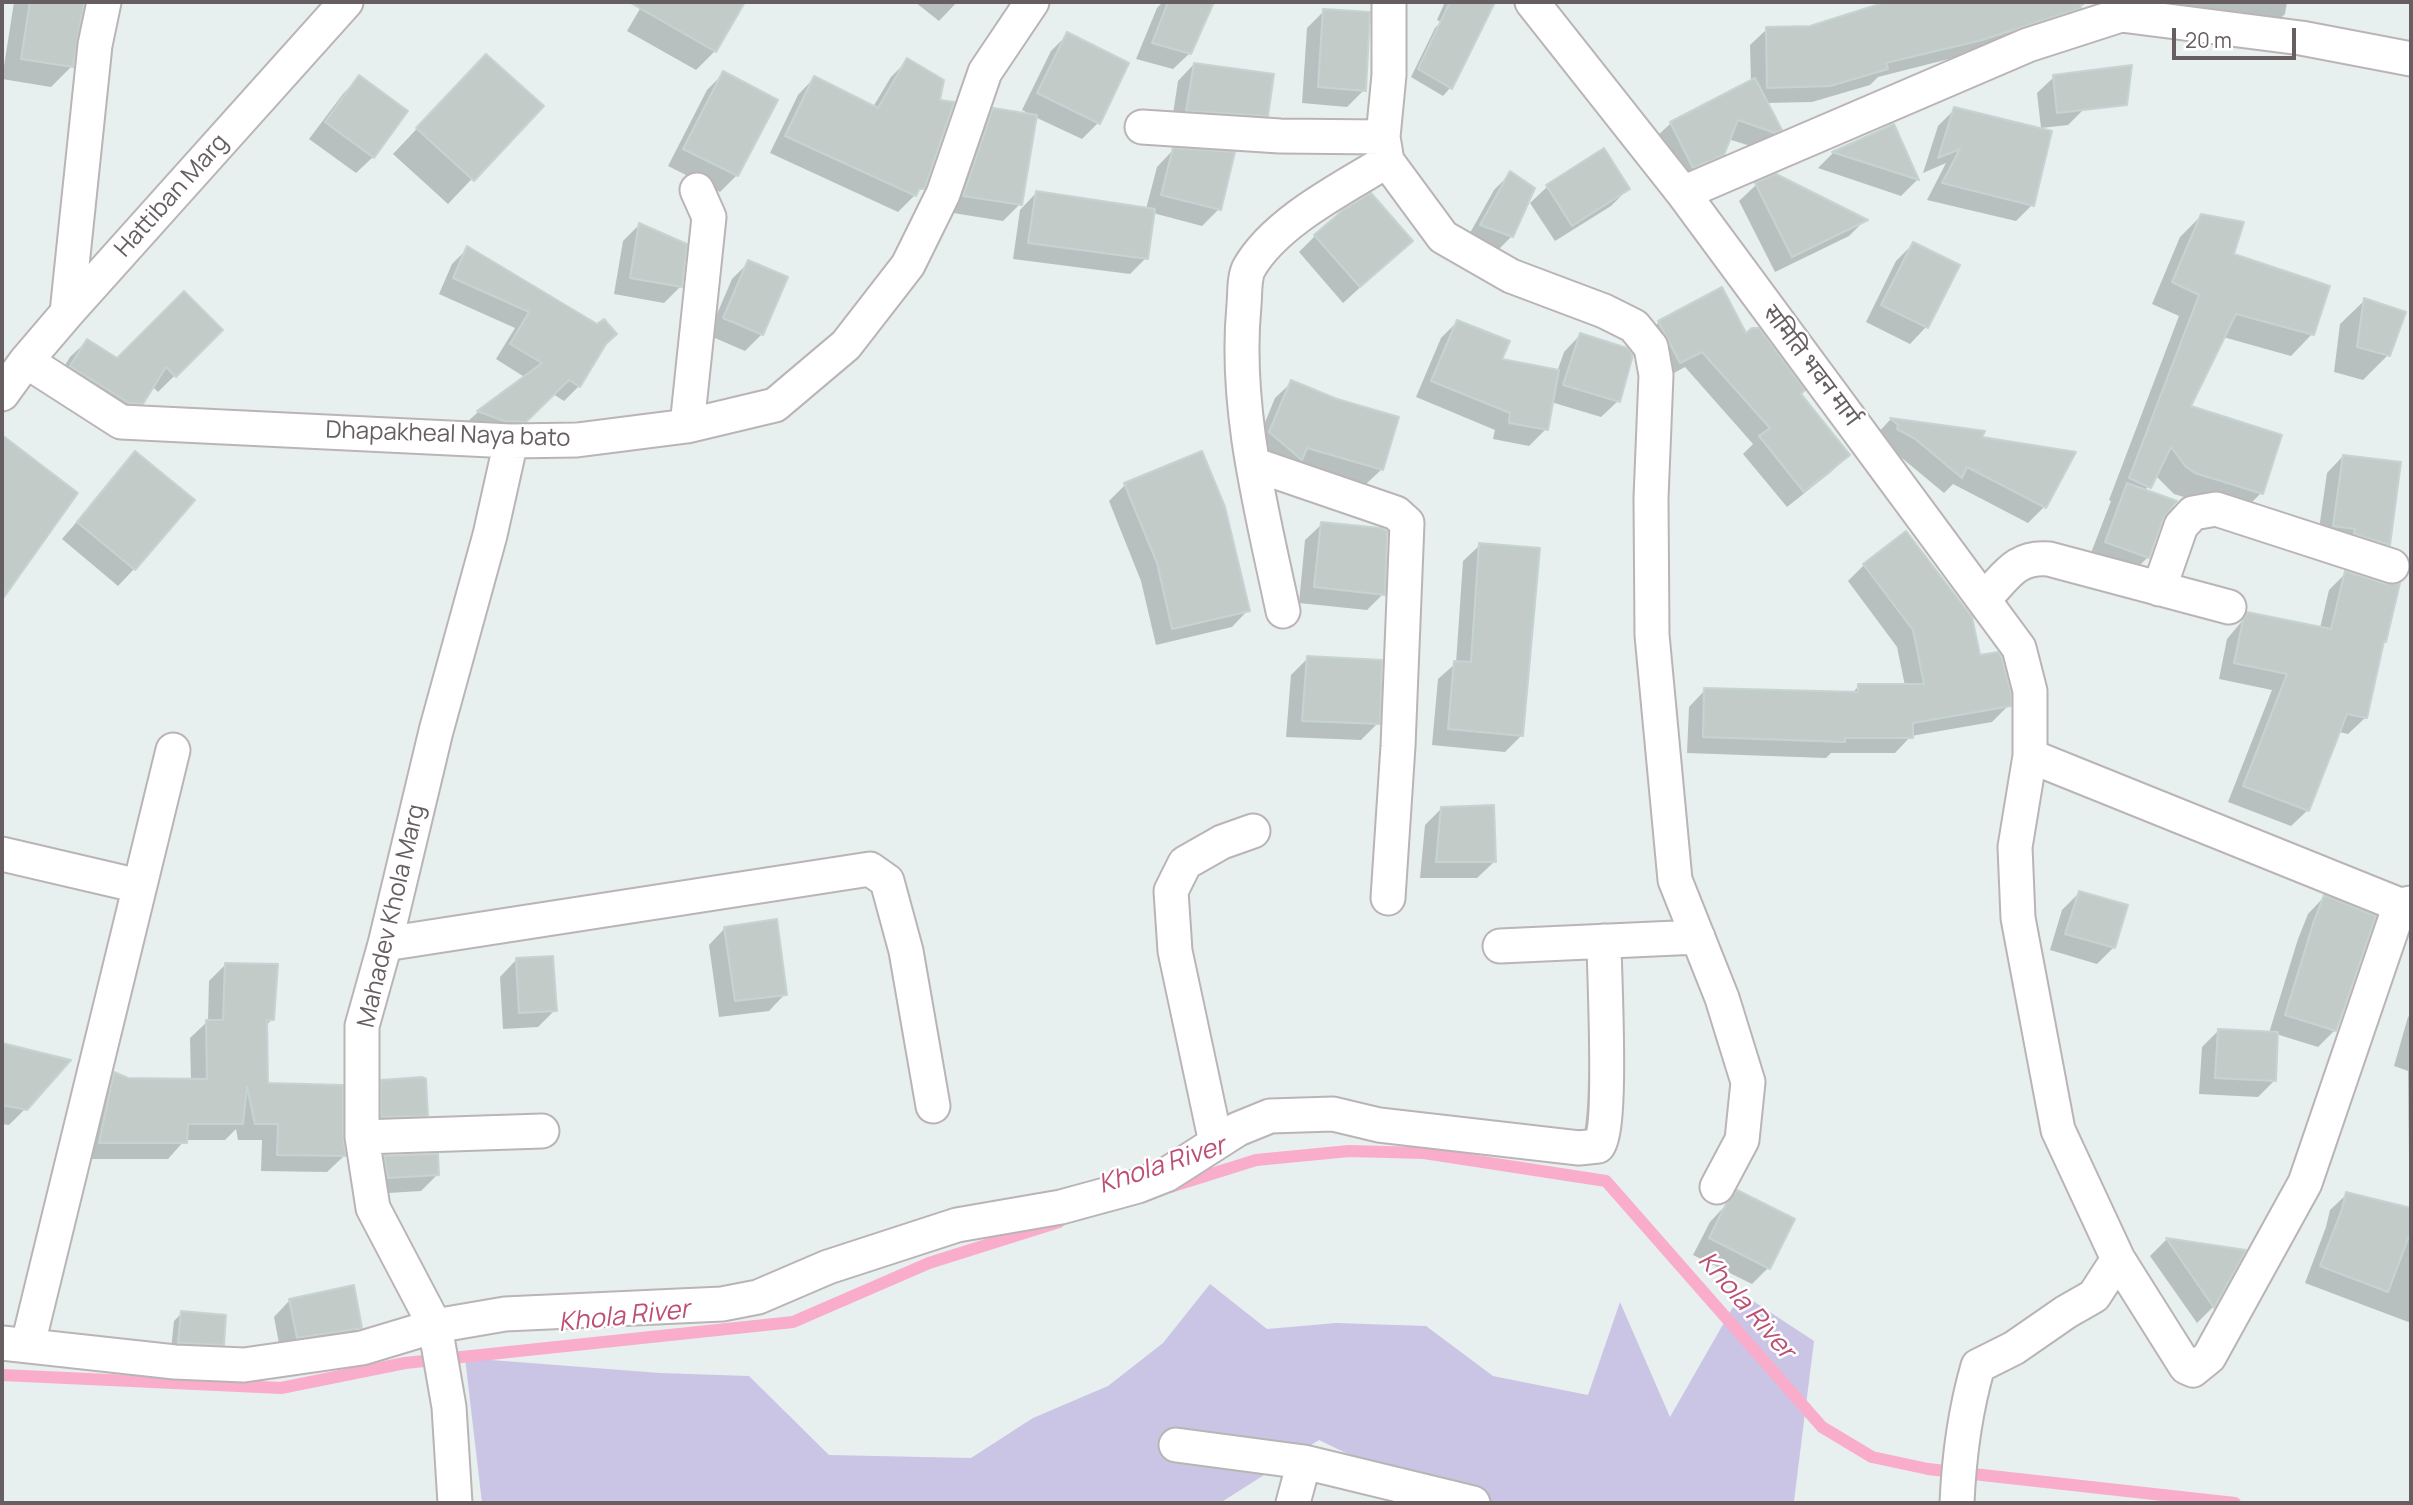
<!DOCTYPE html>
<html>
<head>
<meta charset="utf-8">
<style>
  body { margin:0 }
  #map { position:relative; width:2413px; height:1505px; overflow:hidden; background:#e7efef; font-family:Manrope,sans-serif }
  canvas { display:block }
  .frame { position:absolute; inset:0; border:4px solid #665e60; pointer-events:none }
  .scale { position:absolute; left:2172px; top:28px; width:124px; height:32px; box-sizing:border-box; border:4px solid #665e60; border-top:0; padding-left:9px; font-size:21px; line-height:24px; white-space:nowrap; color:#665e60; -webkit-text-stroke:5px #fff; paint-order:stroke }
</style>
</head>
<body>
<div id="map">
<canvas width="2413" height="1505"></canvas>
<div class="frame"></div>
<div class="scale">20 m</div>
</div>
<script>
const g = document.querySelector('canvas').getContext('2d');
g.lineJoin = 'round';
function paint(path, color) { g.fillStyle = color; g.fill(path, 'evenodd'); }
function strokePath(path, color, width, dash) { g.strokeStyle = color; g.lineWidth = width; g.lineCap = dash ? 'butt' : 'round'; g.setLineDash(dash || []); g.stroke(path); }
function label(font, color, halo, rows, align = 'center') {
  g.font = font + ' Manrope,"Noto Sans Devanagari",sans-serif'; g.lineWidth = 5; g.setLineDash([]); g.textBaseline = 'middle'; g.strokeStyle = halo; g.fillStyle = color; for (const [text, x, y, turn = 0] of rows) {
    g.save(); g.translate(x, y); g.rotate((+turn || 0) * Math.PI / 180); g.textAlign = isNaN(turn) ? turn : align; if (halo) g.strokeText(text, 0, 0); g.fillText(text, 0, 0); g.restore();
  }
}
const green = new Path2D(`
  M1210,1284L1267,1329L1336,1323L1426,1326L1493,1376L1588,1395L1620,1302L1670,1417L1741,1293L1814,1341L1794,1501L1813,1503H1438L1433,1495L1319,1440L1220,1503H482L465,1358L660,1373L749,1376L829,1455L971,1458L1033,1418L1108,1386L1163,1343Z`);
const shadow = new Path2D(`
  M14,2H83L74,41L72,66L51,87L2,79Z
  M644,2H743L715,51L696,70L627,31Z
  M915,2H957L939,21Z
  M1163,2L1211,3L1190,53L1173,69L1136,59L1157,8Z
  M1445,2H1492L1478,36L1473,41L1450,88L1443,96L1411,77L1435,28L1441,22L1437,20Z
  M1878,2H2086L2071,17L2040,16L2041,19L2024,36L1992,48L1878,77L1870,85L1812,102L1766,103L1779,129L1763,146L1757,148L1728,139L1722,154L1705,171L1676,183L1654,139L1671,123L1751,82L1750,45L1767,29L1810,27L1876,7Z
  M2134,2H2287L2285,14L2260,38Z
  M1324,11L1364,90L1347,107L1302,103L1307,28Z
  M1067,35L1098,123L1082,139L1035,117L1020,204L1003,221L947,212L977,127L993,110L1032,115L1022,110L1051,51Z
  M907,61L922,188L898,212L770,153L798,95L814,78L873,107L891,77Z
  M1194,64L1266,115L1249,132L1171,127L1178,81Z
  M723,74L737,175L720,192L668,166L707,90Z
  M359,77L373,157L356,173L309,139L343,94Z
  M2054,77L2084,109L2068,125L2041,128L2037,93Z
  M462,81L541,106L448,204L393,154Z
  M1955,109L2032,205L2016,221L1927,200L1946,163L1923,173L1938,126Z
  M1893,127L1917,180L1901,196L1818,168L1833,153Z
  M1173,150L1219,209L1202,226L1153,213L1146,258L1130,274L1013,259L1020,210L1036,193L1146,209L1157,167Z
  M1603,151L1628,189L1611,206L1555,241L1530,203L1547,187Z
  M1510,174L1512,236L1495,253L1465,242L1494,190Z
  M1776,176L1865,220L1849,236L1775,272L1739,201L1756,185Z
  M2201,216L2232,255L2312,334L2291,356L2223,337L2189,407L2261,493L2240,514L2174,494L2155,475L2145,491L2161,518L2148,557L2131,574L2089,558L2111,501L2109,500L2179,316L2152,304L2180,237Z
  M639,225L681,286L664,303L614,294L623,241Z
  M1315,236L1411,241L1343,303L1299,252Z
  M1913,244L1957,266L1926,327L1910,344L1866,322L1896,261Z
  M467,249L604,344L579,386L564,401L553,394L509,436L463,426L478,412L526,378L496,359L515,328L439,294L452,264Z
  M749,262L762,334L745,351L708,335L732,279Z
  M2365,300L2388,355L2363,380L2334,372L2340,324Z
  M1457,322L1500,361L1557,372L1564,352L1580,335L1618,401L1601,417L1551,402L1546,429L1529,446L1493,439L1495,430L1416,397L1441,338Z
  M1659,322L1745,336L1799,394L1848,455L1831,472L1787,507L1743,454L1753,444L1685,367L1663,379L1643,339Z
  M221,330L158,392L152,386L141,403L124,420L54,383L70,357L87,341L117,360Z
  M1292,382L1382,469L1365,485L1254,449L1275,398Z
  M1890,420L1983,432L1979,438L2044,507L2028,523L1953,484L1944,493L1897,454L1881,446L1875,436Z
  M10,443L76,493L2,597V451Z
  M136,453L134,569L118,586L62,539Z
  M2343,456L2388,544L2372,561L2317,543L2327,473Z
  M1125,485L1248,610L1232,627L1156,645L1141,581L1109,501Z
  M1322,524L1383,594L1367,610L1299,603L1305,540Z
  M1480,545L1522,735L1505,752L1432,745L1438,679L1456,663L1463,561Z
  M1864,565L1979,657L2009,705L1992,722L1911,736L1895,753H1831L1826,758L1687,753L1689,707L1705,690L1851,694L1859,686H1905L1897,647L1848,581Z
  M2346,573L2384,641L2381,644L2365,718L2348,734L2339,732L2308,810L2291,826L2228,802L2272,690L2219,679L2227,639L2248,614L2320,628L2329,590Z
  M1308,658L1378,723L1361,740L1286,737L1291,675Z
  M1441,809L1494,862L1477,878H1420L1425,825Z
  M2079,893L2114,947L2097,964L2050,950L2062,910Z
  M2324,897L2335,1030L2318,1047L2276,1034L2275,1080L2258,1097L2199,1094L2202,1047L2218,1031L2269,1033L2298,939L2308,914Z
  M725,928L785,994L769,1011L719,1017L709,945Z
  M516,960L555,1010L538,1027L503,1029L500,977Z
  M225,965L272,1019L266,1026V1085L344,1156L327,1172L261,1171L262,1140H238L236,1129L225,1140H185L168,1159H83L98,1090L115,1074L128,1080L191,1081L190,1038L208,1021L209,981Z
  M2411,1014V1161H2409L2408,1071L2394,1066L2408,1017Z
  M4,1046L26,1108L9,1125L2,1124V1048Z
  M382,1082L427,1115L419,1123L374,1124V1090Z
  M385,1157L438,1174L421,1191L372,1194L369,1174Z
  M1738,1192L1768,1268L1752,1284L1693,1255L1710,1222Z
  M2347,1194L2411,1209V1323L2305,1283L2326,1227L2330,1210Z
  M2166,1240L2243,1251L2213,1307L2197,1323L2150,1256Z
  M290,1300L360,1327L344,1344L281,1354L274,1317Z
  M182,1313L222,1344L214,1352L171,1350L174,1321Z`);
const stream = new Path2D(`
  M1170,1187L1256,1160L1349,1151L1424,1153L1606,1181L1822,1427L1872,1457L1928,1469L2235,1503
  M2,1375L281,1388L405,1363L793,1322L929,1263L1059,1222`);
const building = new Path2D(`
  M30,2H84L73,67L21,59Z
  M629,2H745L716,52Z
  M1168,2H1214L1191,54L1152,43Z
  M1450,2H1495L1452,89L1418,69Z
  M1886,2H2081V8L1982,40L1886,63L1888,69L1830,86L1767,88L1766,27L1810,26Z
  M1323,9L1370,12L1366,91L1318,87Z
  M1067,32L1129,63L1100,124L1037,93Z
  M486,54L544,106L474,181L416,128Z
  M907,58L944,80L940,100L954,102L925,187L924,189H919L916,196L785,136L814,76L878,108Z
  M1194,63L1274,74L1268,116L1186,111Z
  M2132,65L2127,105L2057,113L2053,75Z
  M723,71L778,100L738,176L683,149Z
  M359,75L408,111L374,158L325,122Z
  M1755,78L1782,130L1775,133L1738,120L1724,155L1693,168L1670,122Z
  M1954,107L2052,131L2034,206L1942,183L1960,149L1938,158Z
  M993,108L1037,115L1022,205L963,196Z
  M1894,124L1919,180L1832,152Z
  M1173,148L1235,152L1221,210L1161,195Z
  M1604,148L1630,189L1572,226L1546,185Z
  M1510,171L1535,188L1513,237L1480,225Z
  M1776,174L1868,220L1792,257L1755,183Z
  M1036,191L1155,209L1148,259L1028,243Z
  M1371,193L1413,241L1360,287L1314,235L1343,210Z
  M2201,214L2244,222L2234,254L2330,286L2314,335L2236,314L2191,406L2282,435L2263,494L2195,473L2186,467L2171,447L2151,488L2129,478L2199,295L2172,282Z
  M639,223L687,244L682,287L630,278Z
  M1913,242L1960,265L1928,328L1881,305Z
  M467,246L597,324L604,319L617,334L606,344L580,387L569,380L526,422L504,421L477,411L542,363L510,344L529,312L453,278Z
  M748,260L788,277L763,335L723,318Z
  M1722,287L1746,333L1752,328H1759L1805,390L1801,394L1850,455L1804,492L1759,436L1770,428L1702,352L1680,363L1658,321Z
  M184,291L223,330L176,377L166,367L143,404L129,403L70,366L87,339L117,358Z
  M2364,298L2406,312L2390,356L2357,347Z
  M1457,320L1510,341L1502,359L1559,370L1548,430L1509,423L1510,413L1431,381Z
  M1580,333L1627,348L1633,355L1620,402L1563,385Z
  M1291,380L1337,399L1399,417L1383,470L1307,448L1302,460L1269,432Z
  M1890,418L1985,431L1982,437L2076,452L2046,508L1967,467L1962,478L1914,438L1897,429L1898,425Z
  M2,435L78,493L2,600Z
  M135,451L195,500L135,570L77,522Z
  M1202,451L1225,507L1250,611L1172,629L1157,563L1124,483Z
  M2343,455L2401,462L2390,545L2354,534L2355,529L2333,526Z
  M2127,483L2177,501L2163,519L2149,558L2105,542Z
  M1321,522L1381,528L1387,531L1385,595L1314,587Z
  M1906,531L1972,617L1980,655L1998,652L2001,656L2011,693V706L1913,723V738H1845V742L1703,737L1704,688L1858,692V684H1924L1913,630L1863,564Z
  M1479,543L1540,548L1523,736L1448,729L1454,661L1471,662Z
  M2345,571L2386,584L2400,583L2386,642L2384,641L2367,718L2347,714L2309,811L2243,786L2287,674L2234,663L2243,620L2247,612L2331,629Z
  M1307,656L1382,660L1380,724L1302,721Z
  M1494,805L1496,862H1436L1441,807Z
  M2079,891L2128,905L2115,948L2065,934Z
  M2324,895L2376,916L2336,1031L2285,1015L2314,921Z
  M777,919L787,995L735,1001L724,927Z
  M553,956L557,1011L519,1013L516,958Z
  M225,963L278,964L274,1020H267L268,1083L343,1085V1137L346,1156L277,1155L278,1124H255L247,1087L243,1124H188L187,1143H99L114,1072L128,1078L207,1079L206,1020H223Z
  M2218,1029L2278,1032L2276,1081L2215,1078Z
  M2,1043L71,1060L27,1110L2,1105Z
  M422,1077L426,1079L428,1116L381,1117V1080Z
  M438,1154L439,1175L388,1178L384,1156Z
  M1737,1190L1795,1219L1770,1269L1709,1238L1726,1204Z
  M2346,1192L2411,1208V1231L2388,1292L2320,1266L2342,1209Z
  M2166,1238L2246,1250L2214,1308Z
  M354,1285L362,1328L297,1338L289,1299Z
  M181,1311L226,1315L224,1345L178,1343Z`);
const minor = new Path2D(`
  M1389,2V75L1383,137L1387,161L1443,237L1511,276L1604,311L1634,326L1651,347L1656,375L1651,498L1652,635L1675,880L1722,998L1748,1082L1742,1140L1717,1187
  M1532,2L1683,193L2019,648L2030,691V756L2015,847L2018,918L2058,1130L2118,1259L2186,1367L2193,1370L2209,1357L2305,1183L2400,905
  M1142,127L1280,136L1383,137
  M1683,193L2028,45L2121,15L2301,38L2411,59
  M67,313L95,45L104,2
  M26,361L121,422L511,441L577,440L687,426L775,405L846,345L908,265L943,194L985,72L1032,2
  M2,394L26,361L67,313L346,2
  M687,426L709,217L697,190
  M1253,464L1396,513L1407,523L1398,746L1388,898
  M2159,589L2181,526L2193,513L2216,509L2392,566
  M1984,599C2006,577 2015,556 2049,559L2229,607
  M1283,611C1262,511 1234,408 1244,305C1245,294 1244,277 1249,268C1275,222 1343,188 1387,161
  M2030,756L2400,905L2411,903
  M2,854L139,886
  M385,944L870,869L887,881L906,951L933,1106
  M1500,946L1698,937
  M362,1137L542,1131
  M1216,1143L1175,951L1171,891L1185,863L1222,842L1253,831
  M2,1343L175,1362L244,1365L362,1348L435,1326L373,1208L362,1137V1026L385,944L436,731L490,535L511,441
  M28,1344L173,750
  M1176,1445L1304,1462L1473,1503
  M455,1503L449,1407L435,1326L505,1314L722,1304L758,1297L828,1267L957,1225L1061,1207L1138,1186L1166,1175L1238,1129L1270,1116L1333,1114L1379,1125L1579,1148L1598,1146C1613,1129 1604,973 1604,941
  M1293,1503L1304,1462
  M1957,1503C1959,1456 1965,1411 1978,1366L2014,1348L2066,1312L2094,1296L2118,1259`);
const streetNames = [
  ["Hattiban Marg",172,196,-48],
  ["समिति भवन मार्ग",1811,366,53],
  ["Dhapakheal Naya bato",448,435,2],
  ["Mahadev Khola Marg",392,916,-77]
];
const waterNames = [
  ["Khola River",1162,1166,-18],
  ["Khola River",1746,1306,49],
  ["Khola River",624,1317,-6]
];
paint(green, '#cbc5e5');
paint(shadow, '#0003');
strokePath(stream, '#f9adcb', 12);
paint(building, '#c3cbc9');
strokePath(building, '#c5d4d2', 2);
strokePath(minor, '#bab4b5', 37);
strokePath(minor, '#fff', 33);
label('24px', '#665e60', '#fff', streetNames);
label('italic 26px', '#bc5073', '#fff', waterNames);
</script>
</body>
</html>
